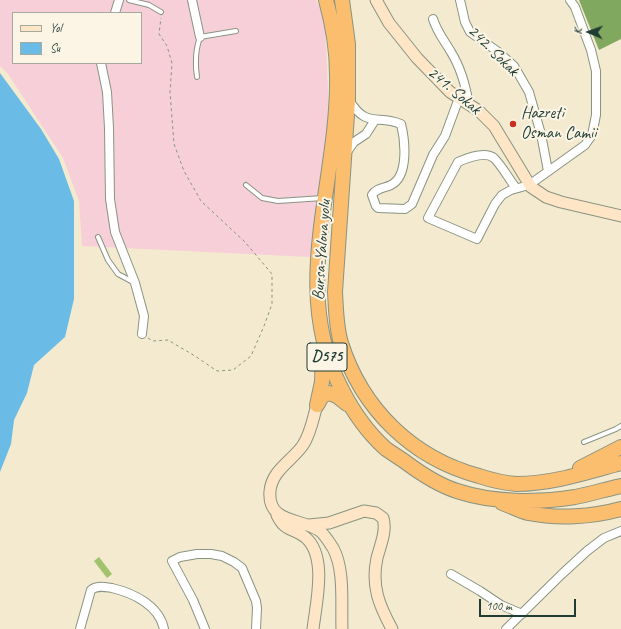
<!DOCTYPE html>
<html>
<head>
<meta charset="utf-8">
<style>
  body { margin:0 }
  #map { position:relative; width:621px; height:629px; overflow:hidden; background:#f3ead0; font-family:Caveat,sans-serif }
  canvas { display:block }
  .legend { position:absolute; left:12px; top:12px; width:130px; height:52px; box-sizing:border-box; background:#fcf5e5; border:1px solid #a4ab9e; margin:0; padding:5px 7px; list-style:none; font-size:12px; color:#1f3d34 }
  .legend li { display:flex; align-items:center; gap:8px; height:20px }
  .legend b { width:20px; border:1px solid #a4ab9e }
  .north { position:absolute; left:569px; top:12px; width:40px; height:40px; -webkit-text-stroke:3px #fcf5e5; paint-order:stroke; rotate:272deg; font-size:11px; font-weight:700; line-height:16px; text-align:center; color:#1f3d34 }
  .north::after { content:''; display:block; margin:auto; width:14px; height:18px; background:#1f3d34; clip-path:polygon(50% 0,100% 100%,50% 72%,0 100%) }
  .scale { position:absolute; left:479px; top:599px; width:97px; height:18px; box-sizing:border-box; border:2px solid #1f3d34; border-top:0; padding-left:5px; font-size:12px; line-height:14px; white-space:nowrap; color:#1f3d34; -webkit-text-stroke:3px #fcf5e5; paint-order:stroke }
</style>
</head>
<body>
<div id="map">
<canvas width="621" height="629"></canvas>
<ul class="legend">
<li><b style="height:5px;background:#fde5c5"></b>Yol</li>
<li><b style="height:11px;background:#6abbe5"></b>Su</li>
</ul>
<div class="north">K</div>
<div class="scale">100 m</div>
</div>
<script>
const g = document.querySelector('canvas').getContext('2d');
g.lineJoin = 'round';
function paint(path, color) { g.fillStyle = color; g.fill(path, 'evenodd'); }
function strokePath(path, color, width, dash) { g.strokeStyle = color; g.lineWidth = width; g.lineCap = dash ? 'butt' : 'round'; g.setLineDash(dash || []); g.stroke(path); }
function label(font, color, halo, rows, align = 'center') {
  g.font = font + ' Caveat,sans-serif'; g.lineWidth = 4; g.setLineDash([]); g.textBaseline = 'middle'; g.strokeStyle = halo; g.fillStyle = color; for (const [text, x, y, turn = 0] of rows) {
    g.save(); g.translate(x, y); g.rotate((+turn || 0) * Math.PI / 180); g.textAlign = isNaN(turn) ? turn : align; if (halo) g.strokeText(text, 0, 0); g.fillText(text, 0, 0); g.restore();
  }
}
const built = new Path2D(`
  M0,0H316L325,20L329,112L310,257L82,246L79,201L63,158L8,74L0,66ZM13,13H141V63H13Z`);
const green = new Path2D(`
  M99,557L112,574L107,578L94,561Z`);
const forest = new Path2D(`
  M579,0H621V39L599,50Z`);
const water = new Path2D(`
  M0,73L41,129L59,159L74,201V299L65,337L34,365L27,393L14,420L11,444L0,472Z`);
const path = new Path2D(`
  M148,338L153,341L168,340L195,356L217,371L233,370L251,356L264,326L272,304V274L245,242L201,201L184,171L174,144L170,92L172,63L167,46L159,34L161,18`);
const lane = new Path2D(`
  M129,0L149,5L161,12
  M197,77C195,63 195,51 200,37L236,31
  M246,185L262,198L278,201L323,198
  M98,237L108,260L118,274L133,282
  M584,442L616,429L621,426`);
const street = new Path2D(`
  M192,0L200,37
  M460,0L465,22L470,32L497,51L514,66L529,92L541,134L548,171
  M115,13L119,0
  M433,19C437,32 444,40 451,52C461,68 466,87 469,105
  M101,63L107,92L109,128L110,199L115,232L135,283L144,316L142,334
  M349,100C367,129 377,114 401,124C405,140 409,176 391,185C385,188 376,188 372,195L376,206L378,208L405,209L412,204L433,155L445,136L459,98
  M347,152L354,142L366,134L375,120
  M516,188C509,179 502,166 494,158C485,151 467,158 458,162L428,218L477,239L495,204L502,195L511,190L529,185L585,145L592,135L596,115V71L591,50L575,7L570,0
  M451,574L480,591L501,605L522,614
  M80,629L91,590C97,585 105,587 112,588C133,593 159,605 164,629
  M205,629L193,600L172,561L180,557L197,554H211L222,556L234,562L242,568L256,601L257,608L256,629
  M506,629L562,574L587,551L604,538L621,531`);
const secondary = new Path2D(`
  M376,0L389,23L417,58L450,92L479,111L494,126L531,187L546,197L561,202L621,216
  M317,405C313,418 311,433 303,445C292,461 272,470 270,491C267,524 302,518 320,531C325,535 329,542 333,548C345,570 341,604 342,629
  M277,515C286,533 292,527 305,537C328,556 316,603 313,629
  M309,525L329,523L364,511L376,513L383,518C387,531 380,546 377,558C371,586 379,605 392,629`);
const highway = new Path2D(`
  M326,0C333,25 337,49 337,75C339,181 289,287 341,388C352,410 367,432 386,449C392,453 398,457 404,461C420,473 438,485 457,491C493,503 538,503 575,497C591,494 606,489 621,486
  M342,0L348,44V100L335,292C336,308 336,327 341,343C362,409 412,458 479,476C491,480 504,483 517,484C552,484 588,472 621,463
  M323,353L322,382L317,405L322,396L329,393L337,396L347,404
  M580,468L621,447
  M502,503C511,506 520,511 528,513C558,519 592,517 621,509`);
const markers = [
  [513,124,4,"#c8321e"]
];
const shields = [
  [327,357,40]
];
const shieldNames = [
  ["D575",327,357]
];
const streetNames = [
  ["242. Sokak",493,51,45],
  ["241. Sokak",454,91,40],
  ["Bursa-Yalova yolu",322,250,-86]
];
const poiNames = [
  ["Hazreti",521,114],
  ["Osman Camii",521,134]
];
paint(built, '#f6cfd8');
paint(green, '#a2c26b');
paint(forest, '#81a85f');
paint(water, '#6abbe5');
strokePath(lane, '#899482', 6);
strokePath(street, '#899482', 10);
strokePath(secondary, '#899482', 13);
strokePath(highway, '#899482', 16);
strokePath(path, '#899482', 1, [3, 3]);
strokePath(lane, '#fff', 4);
strokePath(street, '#fff', 8);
strokePath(secondary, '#fde5c5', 11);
strokePath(highway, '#fbbd6e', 14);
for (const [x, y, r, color] of markers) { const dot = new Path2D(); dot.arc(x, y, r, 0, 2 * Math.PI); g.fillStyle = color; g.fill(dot); strokePath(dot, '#fcf5e5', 1.5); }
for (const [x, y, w] of shields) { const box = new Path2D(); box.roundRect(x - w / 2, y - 14, w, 28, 3); g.fillStyle = '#fcf5e5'; g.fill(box); strokePath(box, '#1f3d34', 1); }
label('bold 16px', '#1f3d34', null, shieldNames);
label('17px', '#1f3d34', '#fcf5e5', streetNames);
label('17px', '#1f3d34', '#fcf5e5', poiNames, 'left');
</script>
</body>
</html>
